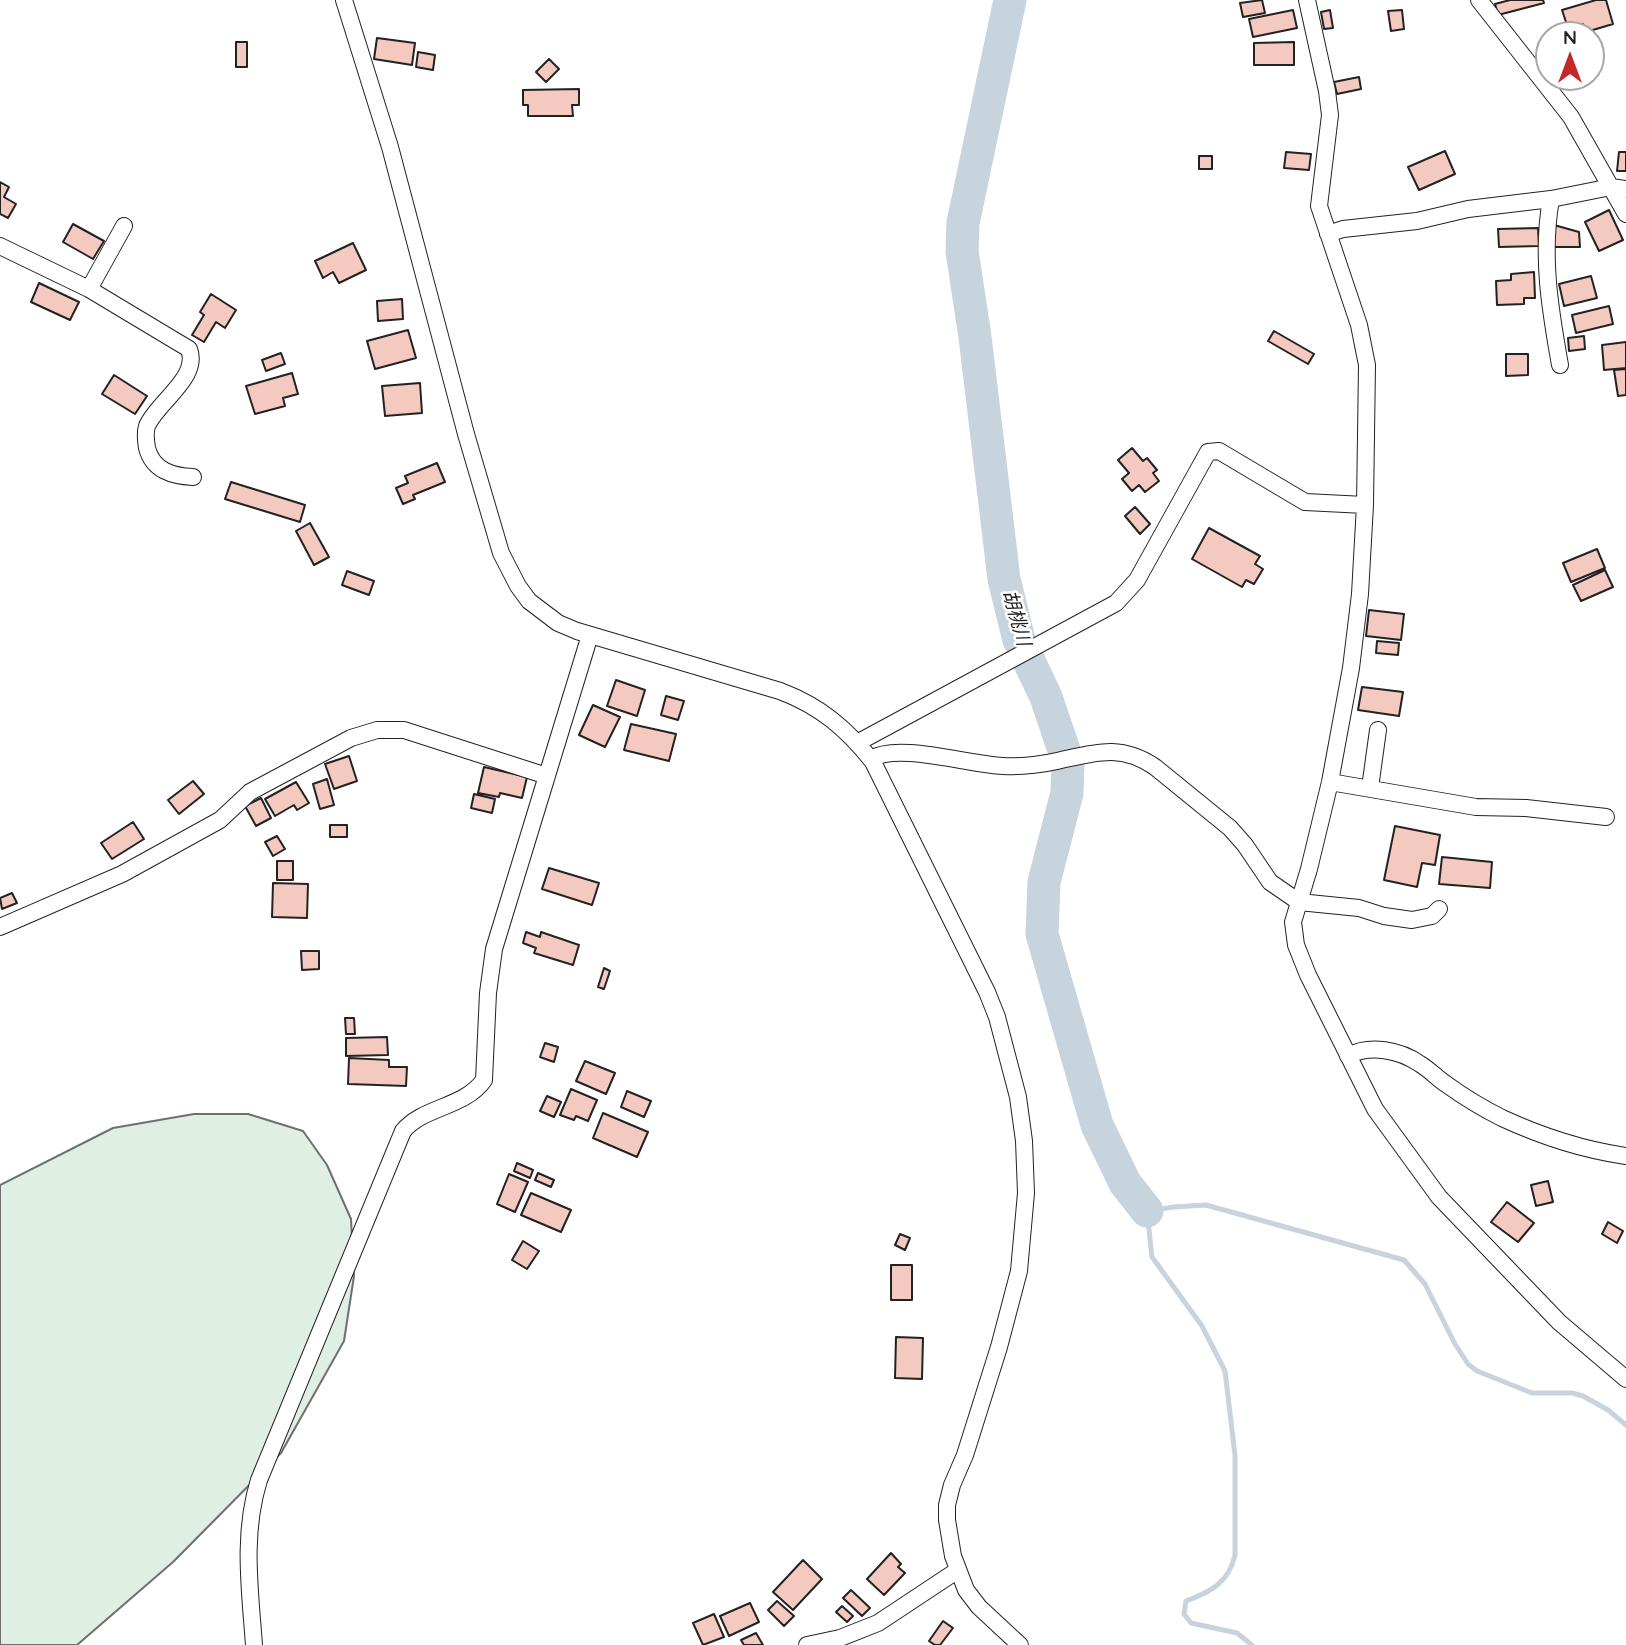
<!DOCTYPE html>
<html>
<head>
<meta charset="utf-8">
<style>
  body { margin:0 }
  #map { position:relative; width:1626px; height:1645px; overflow:hidden; background:#fff; font-family:Quicksand,sans-serif }
  canvas { display:block }
  .north { position:absolute; left:1535px; top:21px; width:70px; height:70px; box-sizing:border-box; background:#fff; border:2px solid #a7a7a7; border-radius:50%; rotate:0deg; font-size:19px; font-weight:700; line-height:28px; text-align:center; color:#222 }
  .north::after { content:''; display:block; margin:auto; width:24px; height:32px; background:#c62828; clip-path:polygon(50% 0,100% 100%,50% 72%,0 100%) }
</style>
</head>
<body>
<div id="map">
<canvas width="1626" height="1645"></canvas>
<div class="north">N</div>
</div>
<script>
const g = document.querySelector('canvas').getContext('2d');
g.lineJoin = 'round';
function paint(path, color) { g.fillStyle = color; g.fill(path, 'evenodd'); }
function strokePath(path, color, width, dash) { g.strokeStyle = color; g.lineWidth = width; g.lineCap = dash ? 'butt' : 'round'; g.setLineDash(dash || []); g.stroke(path); }
function label(font, color, halo, rows, align = 'center') {
  g.font = font + ' Quicksand,"Noto Sans JP",sans-serif'; g.lineWidth = 5; g.setLineDash([]); g.textBaseline = 'middle'; g.strokeStyle = halo; g.fillStyle = color; for (const [text, x, y, turn = 0] of rows) {
    g.save(); g.translate(x, y); g.rotate((+turn || 0) * Math.PI / 180); g.textAlign = isNaN(turn) ? turn : align; if (halo) g.strokeText(text, 0, 0); g.fillText(text, 0, 0); g.restore();
  }
}
const green = new Path2D(`
  M194,1114H248L303,1131L327,1165L351,1219L354,1276L344,1341L281,1453L173,1562L77,1645H0V1185L113,1128Z`);
const stream = new Path2D(`
  M1252,1645L1237,1633L1191,1623L1184,1614L1186,1601C1211,1592 1229,1582 1235,1555V1455L1225,1371L1202,1326L1152,1257L1147,1211L1174,1207L1206,1205L1404,1260L1425,1284L1455,1344L1468,1364L1477,1371L1532,1393H1572L1583,1396L1608,1410L1626,1425`);
const river = new Path2D(`
  M1010,0L963,223L962,251L975,337L1004,579L1019,640L1046,697L1068,762L1067,793L1044,882L1042,934L1097,1125L1125,1183L1147,1211`);
const building = new Path2D(`
  M1262,0L1265,13L1243,17L1240,3Z
  M1510,0H1543L1544,3L1498,15L1495,4Z
  M1596,0H1606L1613,24L1586,32L1583,24L1568,28L1562,10Z
  M1293,10L1297,28L1253,37L1249,19Z
  M1330,10L1333,28L1324,29L1321,12Z
  M1402,10L1404,29L1391,31L1388,11Z
  M377,38L415,43L412,65L374,59Z
  M236,42H247V67H236Z
  M1294,42V65H1254V43Z
  M418,52L435,55L433,70L416,67Z
  M549,59L559,69L546,82L536,72Z
  M1359,77L1361,89L1337,94L1334,82Z
  M579,89V105H572L573,116H528V105H523V90Z
  M1445,151L1455,174L1419,190L1408,167Z
  M1286,152L1311,154L1309,170L1284,168Z
  M1619,152H1626V171H1617Z
  M1199,156H1212V169H1199Z
  M0,182L9,187L4,197L16,204L8,218L0,214Z
  M1609,210L1623,240L1599,251L1585,222Z
  M73,224L104,241L93,259L63,242Z
  M1554,225L1579,232L1580,247H1554Z
  M1538,228L1539,246L1499,247L1498,229Z
  M353,243L366,270L339,283L333,272L323,278L315,261Z
  M1534,272L1535,298H1524V304L1497,305L1496,281L1511,280V274Z
  M1591,276L1597,298L1564,306L1559,284Z
  M39,283L79,302L70,320L31,302Z
  M211,294L236,310L225,328L216,322L204,342L192,335L204,315L200,312Z
  M402,299L403,319L378,321L377,301Z
  M1609,306L1613,324L1576,333L1572,315Z
  M408,330L416,358L375,369L367,341Z
  M1274,331L1314,354L1308,364L1268,341Z
  M1584,336L1585,349L1569,351L1568,338Z
  M1626,342V368L1604,370L1602,345Z
  M281,353L285,364L266,371L262,360Z
  M1506,354H1528V375L1506,376Z
  M1626,369V395L1618,396L1614,370Z
  M292,373L298,394L283,398L285,406L255,414L246,386Z
  M114,375L147,396L135,414L102,394Z
  M420,383L422,413L385,416L382,386Z
  M1132,448L1143,461L1147,458L1157,470L1153,473L1159,481L1145,492L1139,485L1132,491L1122,479L1129,473L1118,460Z
  M437,463L445,482L413,495L415,499L403,504L396,488L408,483L405,476Z
  M231,482L305,505L300,522L225,499Z
  M1135,507L1150,524L1140,534L1125,516Z
  M310,523L329,557L314,565L296,531Z
  M1209,528L1260,556L1255,564L1263,569L1254,584L1246,580L1242,587L1192,559Z
  M1597,549L1605,568L1571,582L1563,563Z
  M1605,570L1613,587L1581,601L1573,585Z
  M347,571L374,581L369,595L342,585Z
  M1369,610L1404,614L1401,640L1366,636Z
  M1377,641L1399,643L1398,655L1376,653Z
  M616,680L645,690L637,716L607,706Z
  M1362,687L1403,692L1399,716L1358,710Z
  M666,696L684,701L678,720L661,715Z
  M593,705L620,717L605,747L579,735Z
  M631,724L676,734L669,761L624,750Z
  M349,756L357,781L334,789L325,764Z
  M484,767L527,777L522,798L500,793L499,797L478,793Z
  M327,779L334,805L320,809L313,784Z
  M193,781L204,794L179,814L168,800Z
  M296,782L309,803L297,810L294,805L275,816L265,799Z
  M474,794L495,799L492,813L471,808Z
  M261,798L271,818L256,826L245,806Z
  M133,822L144,839L112,859L101,843Z
  M330,825H347V837H330Z
  M1395,826L1440,835L1435,865L1422,863L1417,887L1384,880Z
  M277,836L285,849L273,856L265,842Z
  M1442,857L1492,862L1490,888L1439,884Z
  M277,861H293V880H277Z
  M549,868L599,883L592,905L542,889Z
  M273,883L308,884L307,918L272,917Z
  M12,893L17,903L2,909L0,898Z
  M526,932L540,937L541,932L579,945L573,965L534,953L536,948L523,943Z
  M301,951H319V969L302,970Z
  M604,968L610,971L604,989L598,987Z
  M345,1018H354L355,1034H346Z
  M387,1037L388,1055L346,1056V1038Z
  M545,1043L558,1047L554,1062L540,1057Z
  M349,1058L389,1060V1067H407L406,1086L348,1084Z
  M585,1061L615,1073L606,1094L576,1081Z
  M571,1089L597,1100L588,1121L576,1116L574,1120L560,1115Z
  M627,1091L651,1101L644,1117L621,1107Z
  M547,1096L561,1102L554,1117L540,1111Z
  M603,1113L648,1132L637,1157L593,1138Z
  M517,1163L533,1170L530,1178L514,1171Z
  M538,1173L554,1180L551,1187L535,1180Z
  M509,1174L528,1182L515,1212L497,1204Z
  M1548,1181L1553,1202L1536,1206L1531,1185Z
  M531,1193L571,1210L561,1232L521,1215Z
  M1507,1202L1534,1223L1518,1242L1491,1222Z
  M1608,1222L1623,1231L1617,1243L1602,1234Z
  M900,1234L910,1238L905,1250L895,1245Z
  M523,1241L539,1251L527,1269L512,1260Z
  M891,1265H912V1300H891Z
  M896,1337L923,1338L922,1379L895,1378Z
  M891,1553L901,1564L898,1567L905,1573L884,1595L867,1579Z
  M803,1560L822,1579L793,1610L773,1592Z
  M851,1590L870,1608L862,1616L843,1598Z
  M777,1601L794,1616L784,1626L768,1610Z
  M750,1603L759,1622L729,1636L720,1616Z
  M842,1606L853,1616L847,1622L836,1612Z
  M714,1614L724,1637L703,1645L693,1623Z
  M943,1621L953,1628L940,1645H935L929,1641Z
  M756,1633L763,1645H744L741,1640Z`);
const street = new Path2D(`
  M344,0L390,147L466,434L501,553L518,586L529,601L558,623L577,631L780,691C820,706 847,729 873,762L987,992L997,1017L1018,1097L1024,1141L1026,1193L1019,1271L999,1347L965,1455L952,1485L947,1505V1520L953,1556L966,1590L979,1607L1020,1645
  M1307,0L1327,91L1330,115L1319,206L1359,325L1367,365L1365,505L1360,594L1351,668L1330,782L1309,869L1293,922L1296,945L1308,975L1375,1109L1439,1197L1559,1322L1626,1379
  M1479,0L1571,117L1626,214
  M1551,199C1541,256 1550,309 1560,365
  M1328,234L1343,229L1417,221L1468,209L1551,199L1611,187L1626,189
  M0,246L89,289L189,349C200,378 157,402 147,426C145,432 146,442 147,448C153,471 173,476 193,477
  M89,289L124,226
  M857,743L1116,603L1137,580L1208,452L1219,451L1305,502L1365,505
  M871,759C898,742 969,765 1003,766C1021,767 1039,765 1057,761C1094,753 1120,743 1155,767L1230,828L1245,845L1270,882L1299,902L1359,908L1384,916L1412,920L1432,916L1439,909
  M1330,782L1476,807L1526,808L1606,817
  M1370,788L1378,730
  M0,927L122,874L220,820L250,792L351,738L377,730H404L547,776
  M1348,1056C1370,1044 1400,1050 1420,1064C1430,1070 1437,1078 1446,1084C1464,1097 1482,1108 1502,1118C1541,1136 1584,1150 1626,1156
  M254,1645C250,1590 242,1534 259,1480L403,1131C424,1106 464,1108 484,1080L488,993L494,949L590,635
  M807,1645L840,1638L878,1623L958,1570`);
const waterNames = [
  ["胡桃川",1016,618,74]
];
paint(green, '#e0efe3');
strokePath(green, '#6f6f6f', 2);
strokePath(stream, '#c7d3dd', 5);
strokePath(river, '#c7d3dd', 33);
paint(building, '#f3c9c0');
strokePath(building, '#222', 2);
strokePath(street, '#222', 18);
strokePath(street, '#fff', 16);
label('italic 19px', '#222', '#fff', waterNames);
</script>
</body>
</html>
